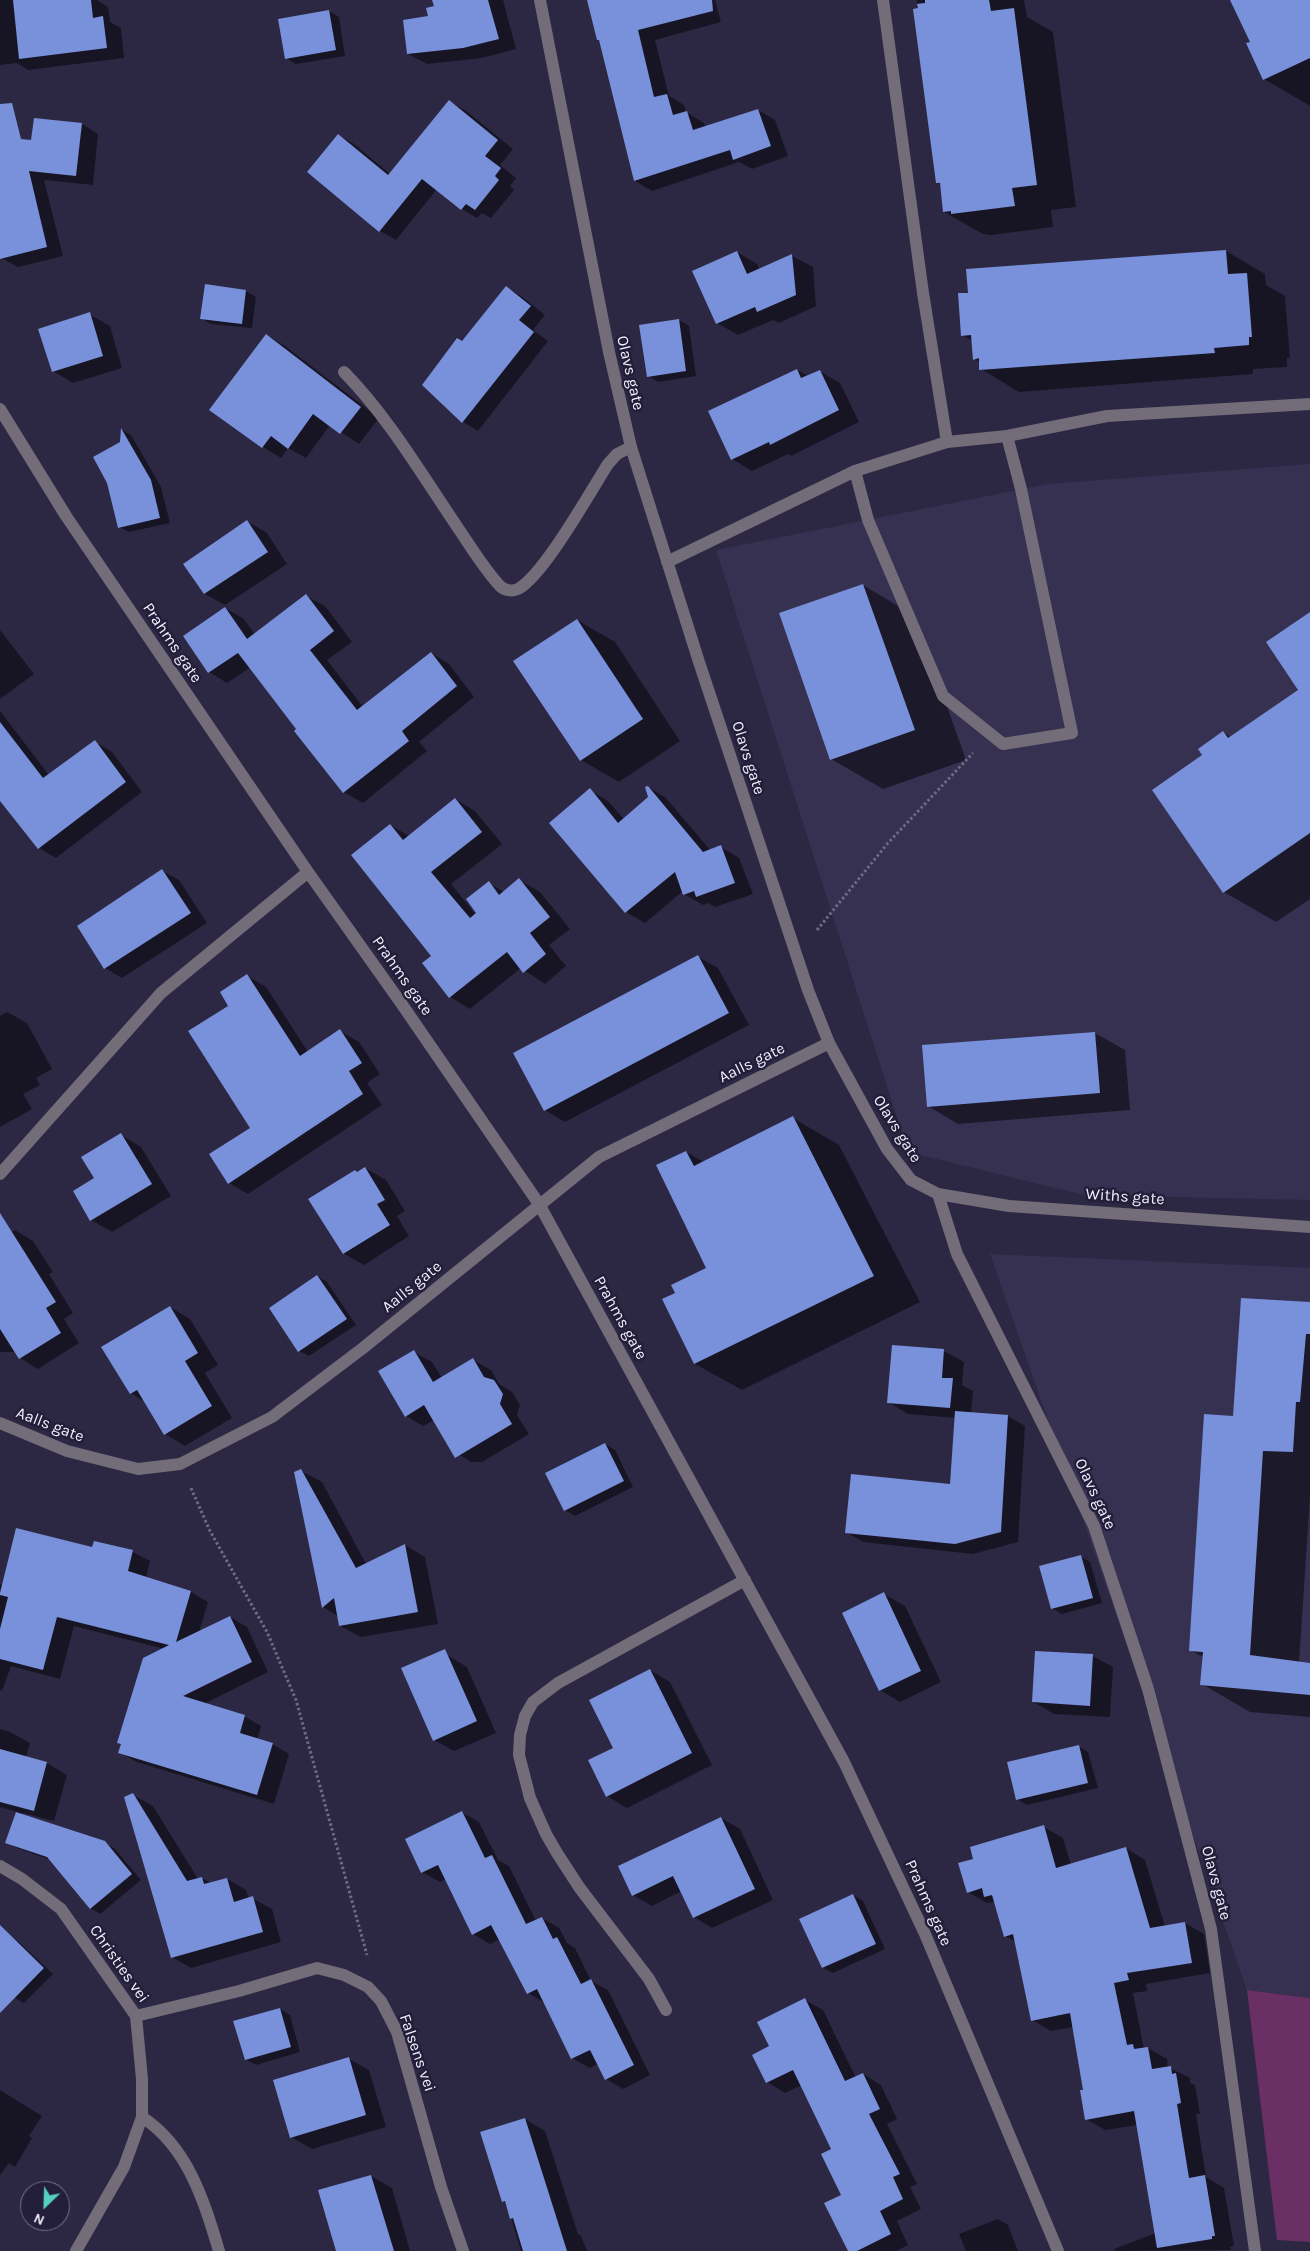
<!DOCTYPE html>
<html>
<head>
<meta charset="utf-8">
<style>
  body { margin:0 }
  #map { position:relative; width:1310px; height:2251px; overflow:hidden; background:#2c2843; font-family:Karla,sans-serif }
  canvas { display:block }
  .north { position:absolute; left:20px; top:2181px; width:50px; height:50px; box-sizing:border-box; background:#231e39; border:1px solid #757288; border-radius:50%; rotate:204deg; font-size:14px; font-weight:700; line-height:20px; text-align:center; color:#f1effe }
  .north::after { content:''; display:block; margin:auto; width:18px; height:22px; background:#55cec4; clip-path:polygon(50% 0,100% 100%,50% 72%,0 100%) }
</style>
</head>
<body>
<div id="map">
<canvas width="1310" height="2251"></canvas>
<div class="north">N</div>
</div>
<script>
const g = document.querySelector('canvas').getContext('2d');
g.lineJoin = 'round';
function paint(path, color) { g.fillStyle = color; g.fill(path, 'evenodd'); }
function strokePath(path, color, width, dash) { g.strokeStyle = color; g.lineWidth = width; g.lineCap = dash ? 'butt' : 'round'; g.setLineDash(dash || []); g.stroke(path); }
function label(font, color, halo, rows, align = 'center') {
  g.font = font + ' Karla,sans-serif'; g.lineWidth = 5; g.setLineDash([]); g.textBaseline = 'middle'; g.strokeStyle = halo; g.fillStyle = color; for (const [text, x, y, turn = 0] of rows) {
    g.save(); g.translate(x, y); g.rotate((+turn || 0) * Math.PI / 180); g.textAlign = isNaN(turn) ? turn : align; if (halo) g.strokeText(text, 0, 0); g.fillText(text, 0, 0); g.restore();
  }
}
const built = new Path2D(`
  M1310,464V1200L1084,1195L908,1152L716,550L1048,484Z
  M990,1254L1310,1268V1998L1247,1990Z`);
const green = new Path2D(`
  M1247,1990L1310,1998V2242L1277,2240Z`);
const shadow = new Path2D(`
  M0,0H97L108,7L110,22L121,28L124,58L28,70L17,63L0,65Z
  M433,0H503L516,49L482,58L427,64L408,54L435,6Z
  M587,0H715L721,22L655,40L669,96L684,105L686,112L704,123L706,128L758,110L775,120L788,156L752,169L739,162L652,191L635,181L601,41L598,39Z
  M917,0H1024L1027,17L1053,32L1076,207L1051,210L1053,227L991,235L983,234L944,212L941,185L937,183Z
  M1232,0H1310V106L1264,79L1248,44L1251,43Z
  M329,11L339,17L345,56L296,64L286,58Z
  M449,102L465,110L513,149L500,165L516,178L510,186L514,190L491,218L482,213L477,218L462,209L437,189L396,240L380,231L309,172L339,135L354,144L390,174Z
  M82,124L98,134L93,185L44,180L63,256L18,267L1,258L0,252V148L33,141Z
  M1226,251L1265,274L1266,285L1285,296L1290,358H1287V367L1253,369V374L1019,392L981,369L980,362L974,359L973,341L962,335Z
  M737,252L757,264L760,270L792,256L813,267L816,306L779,323L773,320L738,335L717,323L694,271Z
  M206,286L246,291L256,297L252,328L211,324L201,318Z
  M506,287L521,296L545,315L533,330L548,341L478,431L463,422L423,385L463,343Z
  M89,314L110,326L122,368L73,383L53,371Z
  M679,320L689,326L696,376L658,382L648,376Z
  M267,335L285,346L379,418L359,444L330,425L306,458L288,448L281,458L263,447L211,410Z
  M797,370L808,376L819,371L840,383L859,422L791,456L788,454L752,471L732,459Z
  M122,430L131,435L161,487L170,523L129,532L119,527Z
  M247,521L267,533L287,564L225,605L205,594Z
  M863,585L915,616L966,760L883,789L831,759Z
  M306,596L325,606L352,642L327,660L363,707L431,653L449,664L474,697L419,742L427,751L363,803L344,792L251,667L227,683L209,672L225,608L244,619L255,635Z
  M1310,613V899L1276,922L1224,892L1204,755L1223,732L1231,737L1300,690Z
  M577,620L615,642L680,741L619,782L581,760Z
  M0,630L34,674L0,699Z
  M0,711L49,775L95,742L112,752L142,792L56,858L39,848L0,781Z
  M648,787L666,798L711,851L721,847L739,858L753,894L715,907L708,903L703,905L684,894L683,891L645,923L626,912L550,823L590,790L608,801L624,819L650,797Z
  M455,799L475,811L502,844L451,884L476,915L489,883L504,892L519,880L540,892L570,929L549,945L566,966L545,984L521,968L470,1009L450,997L433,957L390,825L409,836Z
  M162,871L179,880L207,923L122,978L105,968L78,926Z
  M698,957L718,968L749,1025L565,1122L545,1110Z
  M247,976L266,987L308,1052L340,1031L359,1042L380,1074L367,1083L382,1105L248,1194L229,1183L252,1129L230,1006Z
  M7,1012L27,1023L52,1069L36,1078L40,1085L23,1094L32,1109L0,1127V1016Z
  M1095,1033L1125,1050L1130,1110L958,1124L928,1106Z
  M793,1118L839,1145L920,1302L742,1390L695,1364L664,1300L676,1294L708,1268L686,1152L704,1162Z
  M121,1135L141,1147L171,1196L112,1232L91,1220L96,1179Z
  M365,1168L386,1180L405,1211L397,1216L409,1236L364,1265L343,1253L358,1173Z
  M15,1230L33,1241L53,1272L49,1274L73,1313L64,1319L79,1343L38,1369L20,1358L16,1352H0V1239Z
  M317,1276L327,1282L356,1325L309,1356L299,1351Z
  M1310,1304V1497L1299,1663L1310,1664V1717L1250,1712L1202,1684L1203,1657L1190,1650L1234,1418Z
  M170,1307L190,1319L218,1365L205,1373L232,1418L185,1446L165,1434L145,1402L131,1393Z
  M893,1346L944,1351L964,1362L962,1385L973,1391L971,1414L1008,1416L1025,1426L1018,1542L973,1554L863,1542L846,1532L952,1486L956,1418L908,1414L888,1402Z
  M414,1352L432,1362L442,1378L473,1360L491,1370L499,1384L512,1392L520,1405L517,1415L529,1434L482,1462H471L453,1451L434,1420L423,1426L406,1416Z
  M605,1444L615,1450L633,1487L575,1516L565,1510Z
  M301,1471L322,1482L366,1564L405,1545L425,1557L438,1624L361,1637L340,1626L339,1617L323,1607L296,1472Z
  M95,1542L133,1552L150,1561L146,1578L191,1592L208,1602L199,1632L230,1617L247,1627L268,1672L204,1704L244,1716L261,1726L257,1740L272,1744L289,1754L274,1804L137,1762L120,1753L122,1745L118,1743L165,1649L74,1626L60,1679L11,1666L2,1691L0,1690V1585L93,1548Z
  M1080,1556L1090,1562L1102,1603L1062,1614L1052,1608Z
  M884,1594L905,1606L941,1682L900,1702L880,1690Z
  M447,1655L467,1667L496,1733L454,1751L434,1740Z
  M1093,1656L1113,1667L1110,1717L1054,1714L1033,1702Z
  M650,1670L670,1682L712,1765L627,1808L607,1796L614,1749Z
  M0,1729L10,1732L30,1743L26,1757L47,1763L67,1775L54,1821L23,1813L22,1815L104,1842L115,1849L141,1880L100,1914L90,1908L51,1860L17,1848L7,1842L17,1812L0,1807Z
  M1078,1746L1088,1752L1098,1788L1027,1805L1017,1799Z
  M133,1795L153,1806L198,1879L202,1878L211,1883L227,1879L246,1890L249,1899L252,1898L272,1909L281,1942L191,1968L172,1957Z
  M461,1812L479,1822L498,1860L509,1866L536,1921L542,1918L559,1928L567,1943L575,1948L591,1981L608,1990L650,2075L623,2089L606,2079L598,2064L590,2068L572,2058L545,2003L528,1993L500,1939L490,1944L473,1934L446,1879L440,1882L422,1872Z
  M721,1818L740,1829L773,1900L712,1928L694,1917L682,1891L652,1906L633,1895Z
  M1044,1827L1063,1838L1071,1865L1126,1848L1145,1860L1165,1927L1185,1923L1204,1934L1210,1973L1146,1984L1147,1991L1133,1993L1144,2049L1148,2048L1167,2059L1168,2067L1190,2078V2083L1195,2085L1200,2114H1196L1206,2177L1224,2188L1234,2246L1230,2247L1231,2250L1115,2251L1114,2249L1156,2233L1138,2125L1105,2130L1086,2119L1085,2091L1074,2027L1051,2031L1032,2020L1016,1942L1005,1936L995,1902L987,1903L968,1892L975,1860Z
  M853,1895L863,1901L885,1949L833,1973L823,1968L801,1919Z
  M11,1937L20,1943L53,1974L24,2003L15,1998L0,1983V1948Z
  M805,2000L823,2010L856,2078L863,2074L881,2085L897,2119L887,2124L917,2184L910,2187L921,2209L897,2221L908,2245L896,2251H849L842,2195L833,2150L802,2085L785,2093L767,2082L771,2047Z
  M280,2009L290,2015L300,2052L256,2065L246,2059Z
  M349,2059L369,2070L386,2127L312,2149L291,2137Z
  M0,2090L42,2116L29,2136L32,2138L15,2167L9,2163L0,2175Z
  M525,2119L545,2131L578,2234L581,2236L587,2251H521L507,2204L503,2201Z
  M371,2176L392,2188L410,2251H337Z
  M998,2219L1008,2225L1018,2251H966L959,2234Z`);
const building = new Path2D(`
  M13,0H91L93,18L103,16L107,48L19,59Z
  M432,0H488L499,39L463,48L407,54L403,20L428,16L426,8L434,6Z
  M587,0H712L713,11L638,30L654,97L667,94L673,115L687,111L693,130L758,109L771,146L733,160L730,150L634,181L599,40H597Z
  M925,0H989L991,11L1014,8L1037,185L1012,188L1015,206L951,214V211L943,212L940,183H936L913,9L918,8L917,4L925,3Z
  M1230,0H1310V58L1263,80L1246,43L1250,42Z
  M329,10L336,50L285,59L278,19Z
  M449,100L498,140L485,156L501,168L495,176L499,180L475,210L466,204L461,210L422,179L379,232L307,172L338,134L388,175Z
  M12,103L21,139L31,140L34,118L82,123L76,176L29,171L47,247L0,259V104Z
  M1226,250L1228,274L1247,273L1252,337H1249V345L1214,348L1215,353L979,370V358L973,360L971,335L961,336L958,293H968L966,269Z
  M737,251L747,274L792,254L796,295L757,312L755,307L716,324L692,271Z
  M205,284L246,290L242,324L200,319Z
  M506,286L531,306L519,320L534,332L462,423L422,385L457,338L462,341Z
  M90,312L103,356L52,372L38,329Z
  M679,319L686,371L647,377L639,325Z
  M266,334L361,407L340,434L313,414L288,449L271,436L262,448L209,410Z
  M797,369L801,378L820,370L839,410L770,445L769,442L731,460L708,411Z
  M121,428L151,480L160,518L118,528L107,483L93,457L120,442Z
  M247,520L268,552L204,594L183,564Z
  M863,584L915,730L830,760L779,613Z
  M306,594L334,631L310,650L357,710L431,652L457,686L402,731L409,741L343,793L294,731L296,729L238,653L208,673L183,636L225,607L247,639Z
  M1310,612V833L1223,893L1152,790L1202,755L1198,749L1223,731L1228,738L1298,690L1266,642Z
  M577,619L643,719L580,761L513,661Z
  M0,722L43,778L95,740L126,782L38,849L0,801Z
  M648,786L703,852L721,845L735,883L696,897L694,891L683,895L675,872L625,913L549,823L590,788L618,823L648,797L645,787Z
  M455,798L482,832L431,872L470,918L476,913L466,899L489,881L499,895L519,878L550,917L530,933L546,954L523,973L507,952L449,998L422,963L431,956L351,855L390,824L403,840Z
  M162,869L191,913L104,969L77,926Z
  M698,955L729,1013L544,1111L513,1053Z
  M247,974L300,1056L340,1029L362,1063L349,1071L363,1094L228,1184L209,1154L250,1128L188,1031L228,1006L220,992Z
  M1095,1032L1100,1093L927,1107L922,1045Z
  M793,1116L874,1276L694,1364L662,1299L675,1293L671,1285L706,1268L656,1165L686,1151L694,1166Z
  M121,1133L152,1184L90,1221L73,1191L94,1178L81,1157Z
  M365,1167L385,1200L377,1204L390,1225L343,1254L308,1199L355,1170L357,1172Z
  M0,1213L56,1302L46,1308L61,1333L19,1359L0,1329Z
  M317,1275L347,1319L298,1352L269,1308Z
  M1241,1298L1310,1302V1334H1306L1300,1402H1296L1293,1452L1263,1451L1250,1655L1310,1663V1695L1200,1685L1203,1652L1189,1651L1204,1414L1233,1416Z
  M170,1306L198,1353L185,1361L212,1406L164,1435L137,1390L130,1394L101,1347Z
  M892,1345L944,1349L942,1378H953L950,1408L887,1403Z
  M414,1350L433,1382L473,1358L484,1377L494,1380L503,1394L500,1404L512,1424L455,1458L424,1405L405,1417L378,1371Z
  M955,1411L1008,1415L1001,1532L955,1544L845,1533L851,1474L950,1484Z
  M605,1443L624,1481L564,1511L545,1473Z
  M301,1469L356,1568L405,1544L418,1612L339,1626L334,1598L322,1608L294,1472Z
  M16,1528L92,1547L94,1541L133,1550L128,1571L191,1591L176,1642L230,1616L252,1662L183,1696L245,1715L240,1733L273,1743L257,1795L118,1753L121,1744L117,1743L143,1658L169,1645L57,1617L43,1670L0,1659V1629L8,1597L0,1595V1593Z
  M1081,1555L1093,1598L1051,1609L1039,1566Z
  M884,1592L921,1671L879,1691L842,1613Z
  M445,1649L477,1721L433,1741L401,1668Z
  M1035,1651L1093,1654L1090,1706L1032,1702Z
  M650,1669L692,1753L606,1797L588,1760L613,1748L589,1700Z
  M1079,1745L1088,1783L1016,1800L1007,1762Z
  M0,1749L47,1762L34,1811L0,1802Z
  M133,1793L187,1881L202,1877L204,1884L227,1878L234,1902L253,1896L263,1932L171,1958L124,1797Z
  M462,1811L485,1858L492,1855L526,1924L542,1917L553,1939L557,1937L581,1984L591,1979L634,2065L605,2080L590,2050L571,2059L537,1989L527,1994L491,1925L472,1935L438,1865L421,1873L405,1839Z
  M16,1812L105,1841L132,1874L90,1909L47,1857L5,1843Z
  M721,1817L755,1889L693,1918L673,1876L632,1896L618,1866Z
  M1044,1825L1056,1868L1126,1847L1150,1928L1185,1922L1192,1963L1127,1973L1129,1980L1114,1983L1127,2045L1133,2044L1134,2049L1148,2047L1152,2069L1171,2066L1172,2074L1176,2073L1181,2103L1177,2104L1189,2178L1205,2175L1215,2236H1212V2239L1157,2248L1134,2111L1085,2120L1080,2090H1083L1070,2013L1031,2021L1013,1934L1004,1937L992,1895L984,1897L982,1888L967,1893L958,1863L973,1859L970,1847Z
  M853,1894L876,1944L822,1968L799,1919Z
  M0,1925L44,1968L0,2013Z
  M805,1998L845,2081L863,2073L880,2109L869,2114L900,2174L893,2177L903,2199L880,2211L891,2234L857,2251H848L824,2203L841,2195L821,2154L831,2149L793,2070L766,2083L752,2055L769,2046L757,2022Z
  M280,2008L291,2047L245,2060L233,2021Z
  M349,2057L366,2115L290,2138L273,2080Z
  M525,2118L567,2251H523L513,2218L510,2219L505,2201L502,2202L480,2132Z
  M371,2175L394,2251H336L318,2190Z`);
const path = new Path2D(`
  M817,930L888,843L973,753
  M191,1488L210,1531L267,1632L296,1700L367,1955`);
const service = new Path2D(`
  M883,0L923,293L947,442
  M344,372C389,418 422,475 458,528C471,547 484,569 500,586C504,590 512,592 518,589C544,575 590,492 608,464L617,454L631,447
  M855,471L868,520L943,696L1003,744L1072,733L1021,489L1007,436
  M666,2010L649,1979L579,1887L557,1853L546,1834L530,1798L519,1755L520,1735L525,1716L533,1702L558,1683L745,1580`);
const minor = new Path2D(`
  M540,0L609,352L631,447L699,662L808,990L829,1043L887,1149L911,1180L938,1194L1009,1206L1310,1227
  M0,409L66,516L308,872L401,1003L539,1204L844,1762L925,1934L1058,2251
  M667,562L855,471L947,442L1007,436L1107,416L1310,404
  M0,1174L161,993L308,872
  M938,1194L957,1254L1094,1526L1148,1689L1211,1929L1255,2251
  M0,1423L67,1451L138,1469L180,1464L272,1417L363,1348L599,1157L829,1043
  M0,1866L22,1879L61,1909L136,2016L142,2079V2117L124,2167L76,2251
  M136,2016L239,1991L317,1968L344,1975L368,1987L381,2001L397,2032L441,2187L463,2251
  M142,2117C188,2147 204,2201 219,2251`);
const streetNames = [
  ["Olavs gate",630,373,77],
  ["Prahms gate",172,643,56],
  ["Olavs gate",748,758,72],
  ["Prahms gate",402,976,55],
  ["Aalls gate",752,1063,-26],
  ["Olavs gate",897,1129,58],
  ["Withs gate",1125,1197,4],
  ["Aalls gate",412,1287,-39],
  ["Prahms gate",620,1318,61],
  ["Aalls gate",50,1425,21],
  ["Olavs gate",1095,1494,65],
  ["Olavs gate",1216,1883,75],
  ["Prahms gate",928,1903,66],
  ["Christies vei",119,1964,55],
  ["Falsens vei",417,2053,71]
];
paint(built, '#363051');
paint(green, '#6a2f64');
paint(shadow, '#0007');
paint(building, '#7990da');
strokePath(path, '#6e6b82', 3, [2.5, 2.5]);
strokePath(service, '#736c79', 12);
strokePath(minor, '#736c79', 12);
label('16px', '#f1effe', '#231e39', streetNames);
</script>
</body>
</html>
